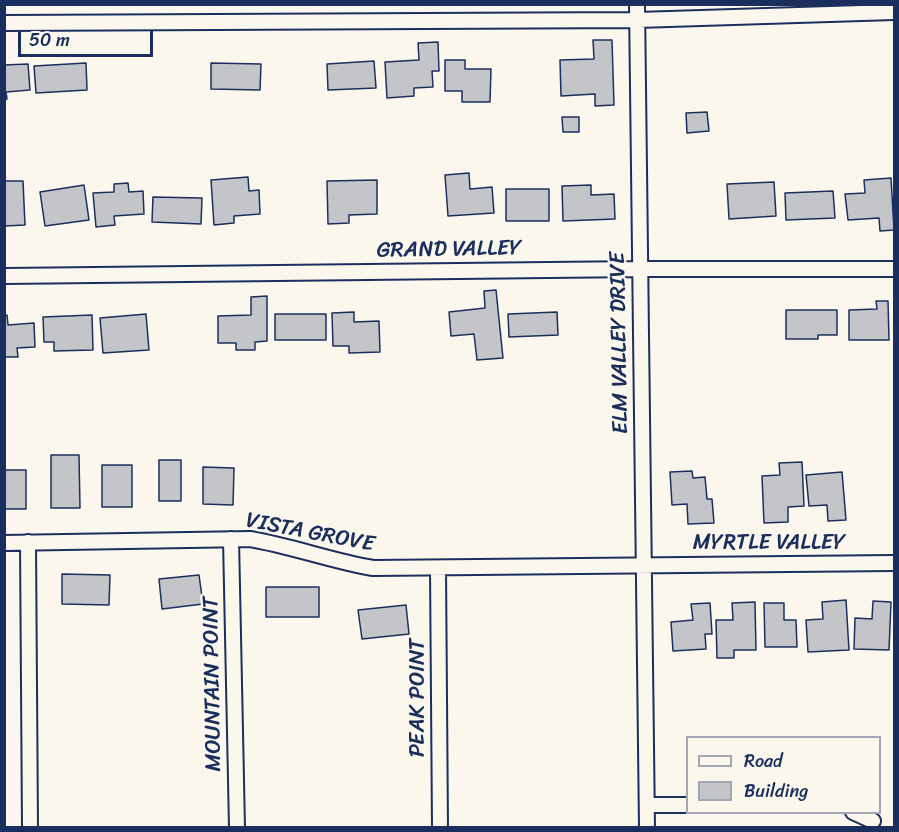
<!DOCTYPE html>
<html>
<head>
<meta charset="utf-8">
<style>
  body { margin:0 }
  #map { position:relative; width:899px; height:832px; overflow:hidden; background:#fbf7ec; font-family:Sriracha,sans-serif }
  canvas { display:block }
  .frame { position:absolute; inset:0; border:6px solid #1b2f5e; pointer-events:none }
  .legend { position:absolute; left:686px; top:736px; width:195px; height:78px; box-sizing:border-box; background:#fbf7ec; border:2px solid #a1a7b3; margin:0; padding:8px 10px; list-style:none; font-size:18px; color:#1b2f5e }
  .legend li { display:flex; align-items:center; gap:12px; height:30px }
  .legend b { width:30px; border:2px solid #a1a7b3 }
  .scale { position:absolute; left:18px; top:30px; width:135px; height:27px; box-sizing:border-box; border:3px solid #1b2f5e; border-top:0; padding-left:8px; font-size:18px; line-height:21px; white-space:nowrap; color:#1b2f5e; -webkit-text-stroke:4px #fbf7ec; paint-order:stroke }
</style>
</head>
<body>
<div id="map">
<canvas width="899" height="832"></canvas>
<div class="frame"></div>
<ul class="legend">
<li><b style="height:8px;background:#fbf7ec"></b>Road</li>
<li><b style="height:16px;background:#c3c5c9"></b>Building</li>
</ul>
<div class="scale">50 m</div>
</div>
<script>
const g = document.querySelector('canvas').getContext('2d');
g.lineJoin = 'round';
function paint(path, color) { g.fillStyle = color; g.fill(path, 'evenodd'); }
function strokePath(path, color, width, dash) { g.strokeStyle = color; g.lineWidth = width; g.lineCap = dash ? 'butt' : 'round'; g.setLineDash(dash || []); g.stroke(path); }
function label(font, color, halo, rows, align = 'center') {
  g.font = font + ' Sriracha,sans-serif'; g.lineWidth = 4.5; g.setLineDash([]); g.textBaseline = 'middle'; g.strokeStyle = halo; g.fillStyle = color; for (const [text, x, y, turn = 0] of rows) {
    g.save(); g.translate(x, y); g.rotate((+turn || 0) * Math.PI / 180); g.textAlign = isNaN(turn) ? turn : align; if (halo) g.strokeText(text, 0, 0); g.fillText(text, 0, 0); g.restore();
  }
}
const building = new Path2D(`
  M593,40H612L614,105L595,106V94L561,96L560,60L594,59Z
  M438,42L439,71H432L433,87L414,88V96L387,98L385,62L419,60L418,43Z
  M445,60H465V69H491L490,102H462V91H445Z
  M374,61L376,88L328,90L327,64Z
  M86,63L87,90L36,93L34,66Z
  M211,63L261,64L260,90L211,89Z
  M28,64L30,90L6,92L7,99L4,100V65Z
  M707,112L709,131L687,133L686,113Z
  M562,117H579V132H563Z
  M469,173L470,189L492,187L494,213L448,216L445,175Z
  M248,177L249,191L259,190L260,214L234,216V223L214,225L211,180Z
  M891,178L894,230L880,231L879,218L848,220L845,194L865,193L864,180Z
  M377,180V214L349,215V223L328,224L327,181Z
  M4,181H23L25,225L4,226Z
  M774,182L776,216L729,219L727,184Z
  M128,183L129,192L143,191L144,214L114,216L115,225L96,227L93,193L114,192V184Z
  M84,185L89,220L45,226L40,192Z
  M591,185V195L614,194L615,219L563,221L562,186Z
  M506,189H549V221H506Z
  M833,191L835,218L786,220L785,193Z
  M153,197L202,198L201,224L152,222Z
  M496,290L503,358L477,360L474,334L451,336L449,312L485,308L484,291Z
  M267,296V341L255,342V350H236V343H218V316L251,315V297Z
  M876,301H888L889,340H849V310L877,309Z
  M786,310H837V335H818V339H786Z
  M354,312V322L379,321L380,352L349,353V346H333L332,313Z
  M557,312L558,335L509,337L508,314Z
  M146,314L149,350L103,353L100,318Z
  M275,314H326V340H275Z
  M4,315H7L8,325L34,323L35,347L17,348L18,357H4Z
  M92,315L93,350L54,351V342H44L43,317Z
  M51,455H79L80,508H51Z
  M159,460H181V501H159Z
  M802,462L804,506L788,507V522L764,523L762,476L780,475L779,463Z
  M102,465H132V507H102Z
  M203,467L234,468L233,505L203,504Z
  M4,470H26V509H4Z
  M692,471L693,478L705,477L707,499H712L714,523L688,524L687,504L672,505L670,472Z
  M842,472L846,520L828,521L827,505L809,506L806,475Z
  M62,574L110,575L109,605L62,604Z
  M199,575L203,604L162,609L159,579Z
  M266,587H319V617H266Z
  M846,600L849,650L808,652L806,620L823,619L822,602Z
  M873,601L891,602L889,650L854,649L855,618L872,619Z
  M755,602L756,650H734V658H717L716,620H733L732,603Z
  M710,603L712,634H705L706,649L673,651L671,622L693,620L691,604Z
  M764,603H784V620H796L797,647H765Z
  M406,605L409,634L362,639L358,610Z`);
const street = new Path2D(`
  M637,4L647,828
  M4,23L637,20L894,12
  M4,276L640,269H894
  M231,539L237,828
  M28,542L30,828
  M4,543L250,539C292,546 331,561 373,568L894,563
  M438,568L440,828
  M647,805H688
  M853,812L873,821`);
const streetNames = [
  ["GRAND VALLEY",449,250,-1],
  ["ELM VALLEY DRIVE",620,343,-91],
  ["VISTA GROVE",310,533,11],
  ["MYRTLE VALLEY",769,543],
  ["MOUNTAIN POINT",213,684,-91],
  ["PEAK POINT",418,698,-90]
];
paint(building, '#c3c5c9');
strokePath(building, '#1b2f5e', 1.5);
strokePath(street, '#1b2f5e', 18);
strokePath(street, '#fbf7ec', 14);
label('22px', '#1b2f5e', '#fbf7ec', streetNames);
</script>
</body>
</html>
